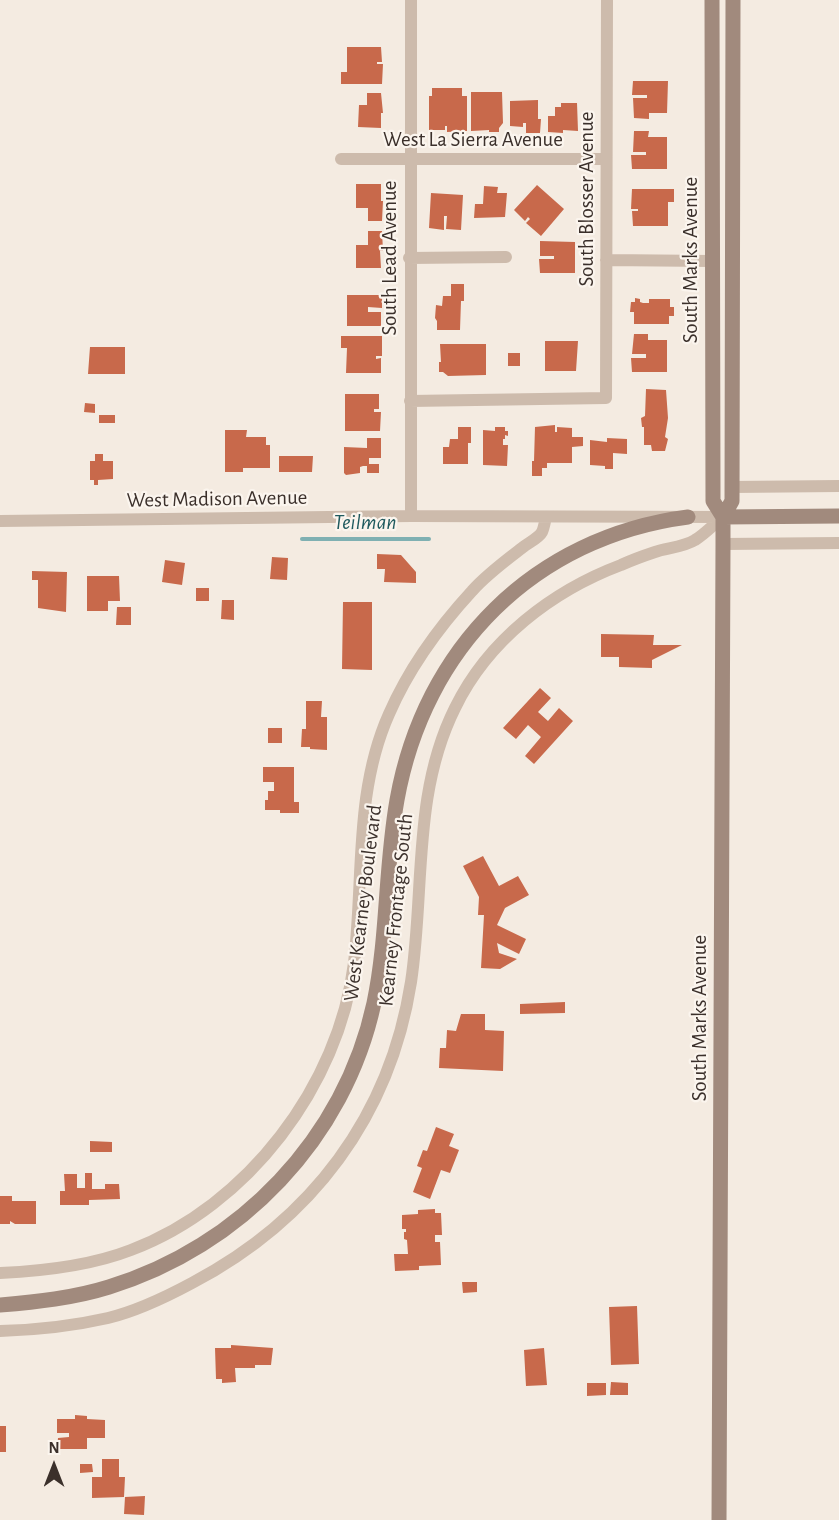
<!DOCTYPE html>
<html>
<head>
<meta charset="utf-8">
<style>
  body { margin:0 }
  #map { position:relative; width:839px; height:1520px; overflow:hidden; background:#f4ebe1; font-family:"Alegreya Sans",sans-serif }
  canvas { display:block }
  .north { position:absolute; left:24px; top:1436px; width:60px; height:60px; -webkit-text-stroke:4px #fbf5ee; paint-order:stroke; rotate:0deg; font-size:16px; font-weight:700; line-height:24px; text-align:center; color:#3b302b }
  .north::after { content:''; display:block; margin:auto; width:21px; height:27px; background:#3b302b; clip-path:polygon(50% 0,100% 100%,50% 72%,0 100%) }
</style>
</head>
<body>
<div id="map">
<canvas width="839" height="1520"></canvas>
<div class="north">N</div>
</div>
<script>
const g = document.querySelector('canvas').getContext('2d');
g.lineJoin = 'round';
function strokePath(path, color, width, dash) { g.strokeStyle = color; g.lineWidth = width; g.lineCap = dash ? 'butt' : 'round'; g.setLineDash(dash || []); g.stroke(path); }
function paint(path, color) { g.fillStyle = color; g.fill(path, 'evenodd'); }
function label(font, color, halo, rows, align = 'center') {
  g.font = font + ' "Alegreya Sans",sans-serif'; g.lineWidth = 4.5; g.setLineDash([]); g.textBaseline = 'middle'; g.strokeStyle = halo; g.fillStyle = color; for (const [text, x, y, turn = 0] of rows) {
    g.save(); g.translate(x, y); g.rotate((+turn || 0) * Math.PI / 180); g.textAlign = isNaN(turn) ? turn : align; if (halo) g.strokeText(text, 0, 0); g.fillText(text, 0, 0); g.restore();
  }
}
const stream = new Path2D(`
  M302,539H429`);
const building = new Path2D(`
  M347,47H381L382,62H377V64H383L382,84H341V72H347Z
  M633,81H668L667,113H649V119L634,118L633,98H647V95H632Z
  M432,88H462V96H467V131L447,132V126H445V130H429V96H432Z
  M471,92H502L503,123L499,128V132H489V130L471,131Z
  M367,93H381L383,113H381V128L358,127L359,105H367Z
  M538,100V119H541L540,133H526V123H523V127L510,126V101Z
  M561,103H577L578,131L563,130V133L548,132V116H555V107H561Z
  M634,131H649L648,137H667V169H632L631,155H646V152H633Z
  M356,184H381V201H383L382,221H368V208H356Z
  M537,185L564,209L541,236L526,223L530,219L528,217L525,221L514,210Z
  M484,186L498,187L497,193H507L505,217L474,218L475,204H483Z
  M632,189H674V202H668V226H633L632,211H638V209H631Z
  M431,193L463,195L461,230L446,229L447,216H444V230L429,228Z
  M368,231H382L383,251H380L381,268H356V245H368Z
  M540,241L575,242V273H540L539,259H554V256H540Z
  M451,284H464V301H461L460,330H437V321L435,318L436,305L442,306L443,296H451Z
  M347,295H382V308L368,307V312H381V326H347Z
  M635,298L640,299V302L643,303H649V299H670V307H674V316H669V324H634V312H630L631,302H635Z
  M634,334H648V340H667V372H632L631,358H646V354H632Z
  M341,336H382V356H376V359L381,358V373H346L347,348H341Z
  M545,341H578L576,371H545Z
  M440,344H486V375L448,376L443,372H439V362H441Z
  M90,347H125V374H88Z
  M508,353H520V366H508Z
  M646,389L666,390L668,418L665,437L668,439L665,451H652L651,445H644V427H642L641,418L645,416Z
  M345,394H379V409H374V412H381L380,431H345Z
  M85,403L95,404V413L84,412Z
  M99,415H115V423H99Z
  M555,425V432H557V427L572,428V437H583V446L572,447V463H547V468H542V476H532V461H534L535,427Z
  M458,427H471V443H468V464H443V447H449L450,439H458Z
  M495,427H505V431H508V436L505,435V439H503V445H508L507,466L483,465V430L495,431Z
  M225,430H247L246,437H266V445H270V468H243V472H225Z
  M367,438H381V458H369V464H379V473H367V466H363L360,467V473L346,475L344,473V447L367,448Z
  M607,438L627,439V454L613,453V469H605V466L590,465V440L607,442Z
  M95,454H103V461H113V479L98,480V485H94V480H90V461H95Z
  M279,456H313L312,472H279Z
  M377,554L401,555L416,572V583L384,582L385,569H377Z
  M272,557L288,558L287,580L270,579Z
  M165,560L185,563L182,585L162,582Z
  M32,571L67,572L66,612L38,608V580H32Z
  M87,576H119L120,601H108V611H87Z
  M196,588H209V601H196Z
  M222,600H234V620L221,619Z
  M343,602H372V670L342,669Z
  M117,607H131V625H116Z
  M601,634L654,635L653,645H682L652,660V668L619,667V657H601Z
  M540,688L551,698L538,712L548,721L559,708L573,721L534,764L525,756L541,737L528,725L516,739L503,728Z
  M306,701H322L321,717H327V750L310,749V747H301L302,729H306Z
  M268,728H282V743H268Z
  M263,767H294V802H299V813H280V810H265V800H268V791H274V782H263Z
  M483,856L499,886L518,876L529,895L505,908L497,925L526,939L519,954L497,943L499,953L517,959L500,969L481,968L484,915H478L479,897L463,866Z
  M565,1002V1013L520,1014V1004Z
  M461,1014H485V1030L504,1031L503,1071L439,1068L440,1048H446L447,1030L456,1031Z
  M436,1127L454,1134L449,1146L459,1150L450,1173L441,1170L430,1199L413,1192L422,1168L417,1166L423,1150L427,1151Z
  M90,1141L112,1142V1152H90Z
  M85,1173H92V1189H105V1184H119L120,1199L89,1200V1205H60V1191H65L64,1174H77V1188H85Z
  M0,1196H12V1201H36V1224H15L10,1221V1224H0Z
  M435,1209V1213H441L442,1235H435V1242H440L441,1265L419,1266V1270L395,1271L394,1254H408L407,1240L404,1239V1232H406V1229H402V1215L418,1214V1210Z
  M462,1282H477V1292L463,1293Z
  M637,1306L639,1364L611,1365L609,1307Z
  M231,1345L273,1348L271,1365H255V1368H235L236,1382L222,1383V1379H216L215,1348H231Z
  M544,1348L547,1385L526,1386L524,1350Z
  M611,1382L628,1383V1395H610Z
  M587,1383H606V1395L587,1396Z
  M75,1415L87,1416V1419L105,1420V1438H87V1449H57L58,1438L69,1437V1433H57V1419H75Z
  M0,1426H6V1452H0Z
  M102,1459H119V1477H125L124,1497L92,1498V1477H102Z
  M80,1464H92L93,1472L80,1473Z
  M145,1496L144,1515L124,1514L125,1497Z`);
const street = new Path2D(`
  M341,159H606
  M409,258L506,257
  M606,260L711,261
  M410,401L606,398L607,0
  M732,487L839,486
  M411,516V0
  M0,521L411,516L723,517
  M723,544L839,543
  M0,1273C44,1271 90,1266 131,1250C248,1206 339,1085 354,963C364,880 354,792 389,714C409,668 438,628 472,591C486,575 505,561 522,548C528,543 539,538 542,532C544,528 545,521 546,517
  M0,1331C36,1330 73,1326 108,1318C137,1311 166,1297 192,1283C312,1220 390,1116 411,982C425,890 412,794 455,708C488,640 552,591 621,565C632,560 643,556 655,552C667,548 684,547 695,540C705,534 714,524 723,517`);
const secondary = new Path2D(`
  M712,0L713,501L723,517
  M723,517L839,516
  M0,1305C36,1302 74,1298 109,1287C240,1247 345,1138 374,1003C388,936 385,867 397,800C424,648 534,537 688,517
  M719,1520L723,544V517L732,501L733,0`);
const streetNames = [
  ["West La Sierra Avenue",473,140],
  ["South Blosser Avenue",587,199,-90],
  ["South Lead Avenue",390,258,-90],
  ["South Marks Avenue",691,260,-90],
  ["West Madison Avenue",217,499,-1],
  ["West Kearney Boulevard",363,903,-83],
  ["Kearney Frontage South",396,910,-84],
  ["South Marks Avenue",700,1018,-90]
];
const waterNames = [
  ["Teilman",365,522]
];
strokePath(stream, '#7fb0b2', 4);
paint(building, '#c8694b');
strokePath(street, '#cdbbac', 12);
strokePath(secondary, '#a18a7d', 15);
label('21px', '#3b302b', '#fbf5ee', streetNames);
label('italic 22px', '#1f5a5e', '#fbf5ee', waterNames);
</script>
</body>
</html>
